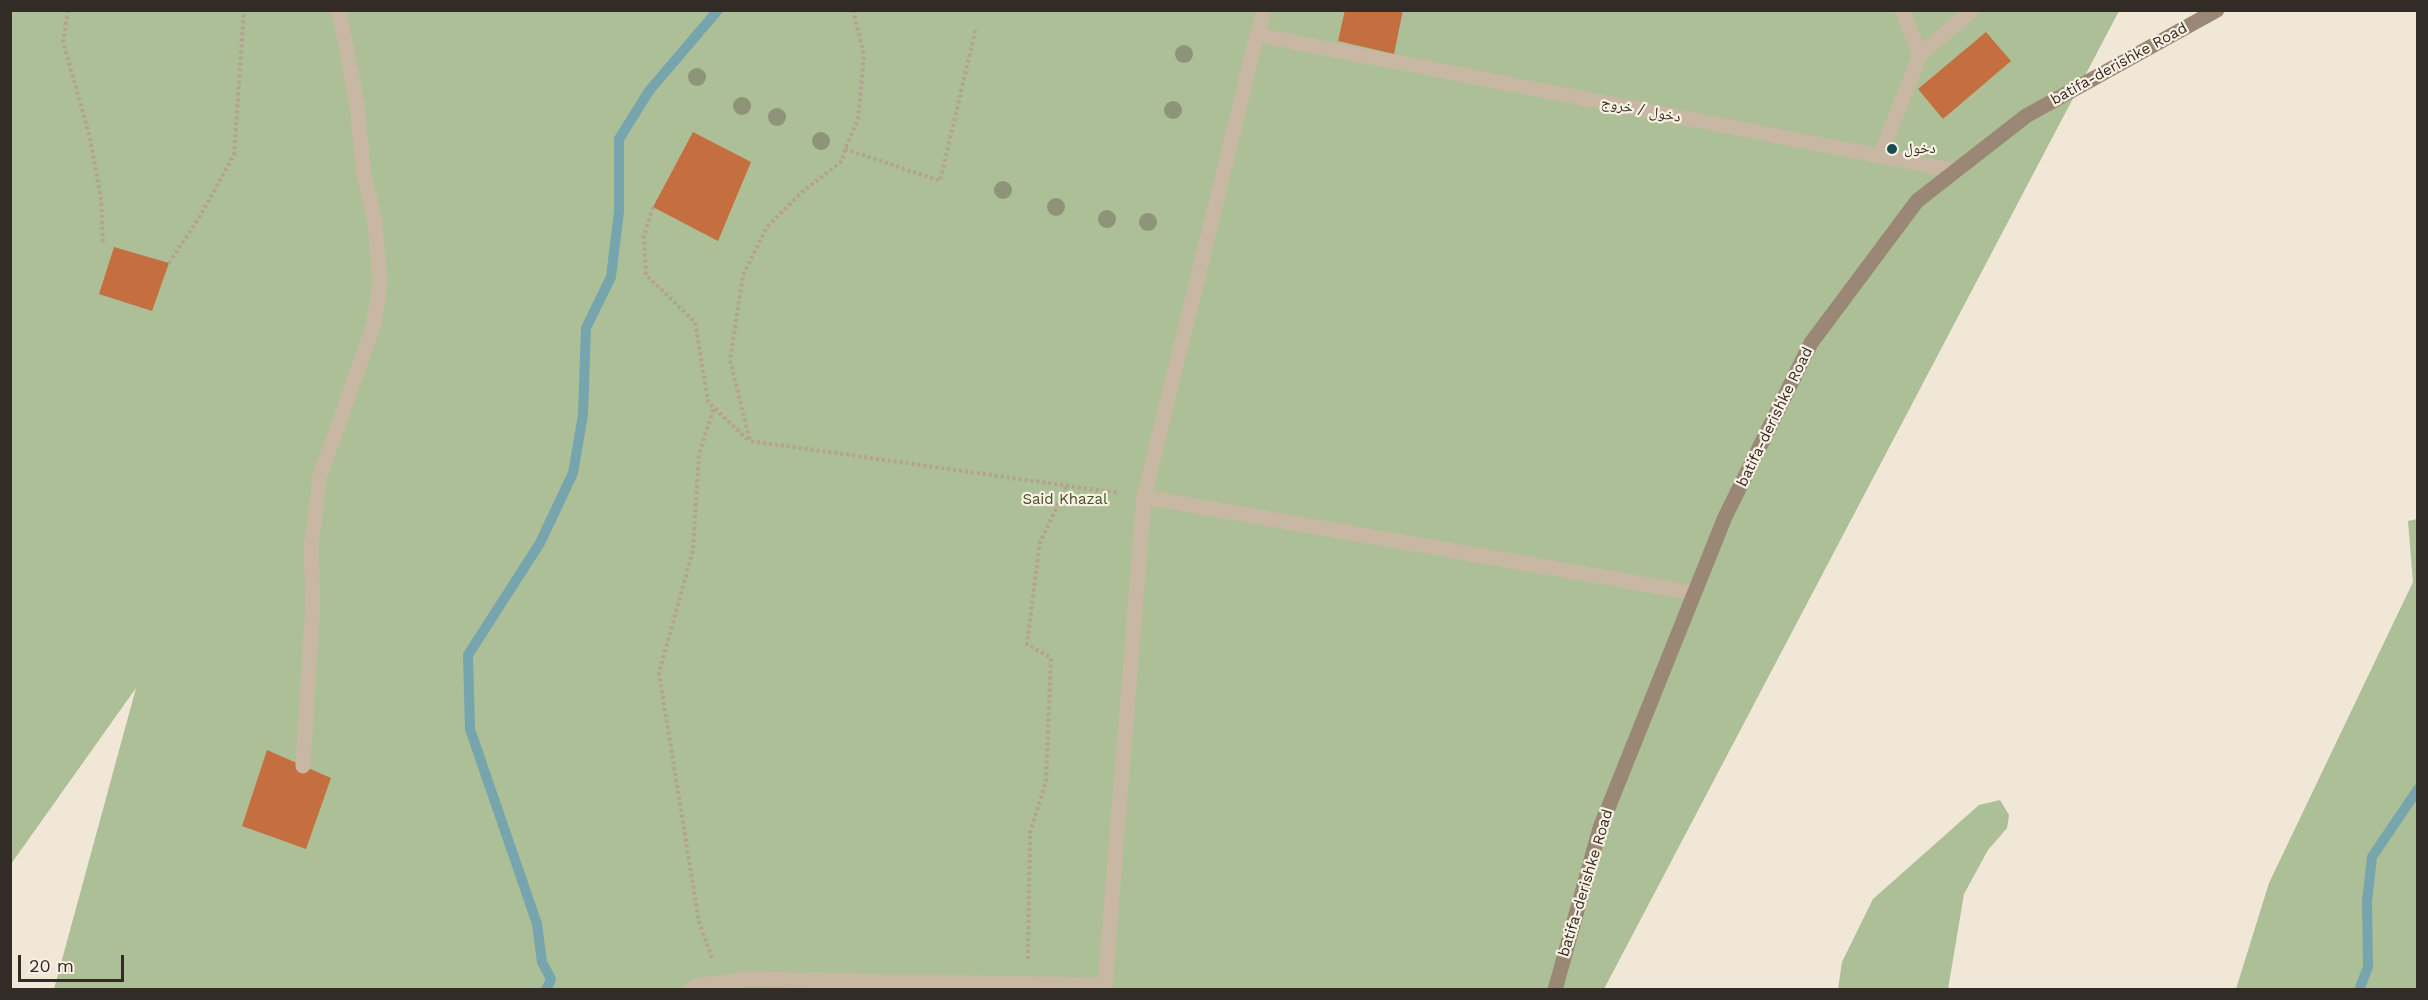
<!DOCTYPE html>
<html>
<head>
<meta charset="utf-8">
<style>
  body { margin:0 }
  #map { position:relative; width:2428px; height:1000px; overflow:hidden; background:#f0e7d7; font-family:"Work Sans",sans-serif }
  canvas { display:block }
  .frame { position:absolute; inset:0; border:12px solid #332b25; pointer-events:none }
  .scale { position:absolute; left:18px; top:955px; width:106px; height:27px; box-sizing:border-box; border:3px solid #332b25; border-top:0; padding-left:8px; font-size:18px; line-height:21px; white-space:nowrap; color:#332b25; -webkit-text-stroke:4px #f8f1e3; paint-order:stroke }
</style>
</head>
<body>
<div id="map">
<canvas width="2428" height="1000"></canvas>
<div class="frame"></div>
<div class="scale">20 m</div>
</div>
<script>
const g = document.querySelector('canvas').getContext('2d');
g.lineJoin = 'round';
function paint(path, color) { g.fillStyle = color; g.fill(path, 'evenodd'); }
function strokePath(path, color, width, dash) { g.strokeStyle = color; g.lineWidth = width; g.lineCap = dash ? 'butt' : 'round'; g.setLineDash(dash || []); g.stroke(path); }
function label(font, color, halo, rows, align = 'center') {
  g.font = font + ' "Work Sans","Noto Naskh Arabic",sans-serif'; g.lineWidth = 4.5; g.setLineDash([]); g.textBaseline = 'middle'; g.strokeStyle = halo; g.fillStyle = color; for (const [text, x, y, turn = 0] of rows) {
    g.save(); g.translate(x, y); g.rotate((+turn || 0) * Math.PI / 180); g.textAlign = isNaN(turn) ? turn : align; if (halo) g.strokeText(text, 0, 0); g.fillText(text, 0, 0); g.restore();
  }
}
const green = new Path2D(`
  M11,11H2119L1604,989H54L136,688L11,864Z
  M2417,519V989H2236L2269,883L2413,582L2408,521Z
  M2000,800L2009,815L2007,828L1988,850L1964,894L1948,989H1838L1842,962L1873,899L1979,805Z`);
const stream = new Path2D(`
  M546,990L551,979L542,962L537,924L470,729L468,655L540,543L573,473L583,415L586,328L611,277L619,211V139L649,91L718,10
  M2359,990L2368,967L2367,902L2372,857L2418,789`);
const building = new Path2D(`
  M1345,10H1403L1394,54L1338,41Z
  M1986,32L2011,61L1943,119L1918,89Z
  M693,132L751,162L718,241L653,207Z
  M114,247L169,263L152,311L99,294Z
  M267,750L331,778L306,849L242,826Z`);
const path = new Path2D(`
  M68,10L63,41L90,138L101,199L103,242
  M853,10L864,55L858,119L845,149L842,161L802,192L767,227L743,275L730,360L750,441L1119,493
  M845,149L940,181L976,28
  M653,207L644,236L646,275L695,322L708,402L749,441
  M169,263L199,218L234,155L244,10
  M712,958L699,922L659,673L693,550L699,454L714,407
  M1028,959L1030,833L1046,781L1051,658L1027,644L1040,542L1067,486`);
const lane = new Path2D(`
  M303,766L313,602L311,548L320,476L373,327L380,285L375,221L364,175L357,104L339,10
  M690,990L696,986L748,979L1105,985`);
const street = new Path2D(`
  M1902,10L1920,55
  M1257,35L1264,10
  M1880,156L1920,55L1972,10
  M1695,593L1144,497L1257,35L1957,171
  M1105,985L1144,497`);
const secondary = new Path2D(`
  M1555,990L1600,828L1725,517L1811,343L1917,201L2026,116L2217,10`);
const trees = [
  [1184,54],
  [697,77],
  [742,106],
  [1173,110],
  [777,117],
  [821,141],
  [1003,190],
  [1056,207],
  [1107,219],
  [1148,222]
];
const markers = [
  [1892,149,6,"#1b4a54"]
];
const streetNames = [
  ["batifa-derishke Road",2119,64,-29],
  ["دخول / خروج",1641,110,11],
  ["batifa-derishke Road",1775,417,-64],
  ["batifa-derishke Road",1586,883,-73]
];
const poiNames = [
  ["دخول",1904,149]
];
const parkNames = [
  ["Said Khazal",1065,500]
];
paint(green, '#adbf97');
strokePath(stream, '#76a5ad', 10);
paint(building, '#c56f40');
strokePath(path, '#b4a28e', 4, [3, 3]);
strokePath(lane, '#c8b8a3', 15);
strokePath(street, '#c8b8a3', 15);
strokePath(secondary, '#9b8775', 15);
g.fillStyle = '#8e9477';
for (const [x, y] of trees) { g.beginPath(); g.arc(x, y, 9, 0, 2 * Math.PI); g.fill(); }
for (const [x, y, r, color] of markers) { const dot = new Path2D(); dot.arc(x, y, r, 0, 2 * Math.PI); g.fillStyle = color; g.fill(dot); strokePath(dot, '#f8f1e3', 2); }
label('15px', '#332b25', '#f8f1e3', streetNames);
label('15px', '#332b25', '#f8f1e3', poiNames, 'left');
label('15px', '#3e5129', '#f8f1e3', parkNames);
</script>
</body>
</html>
